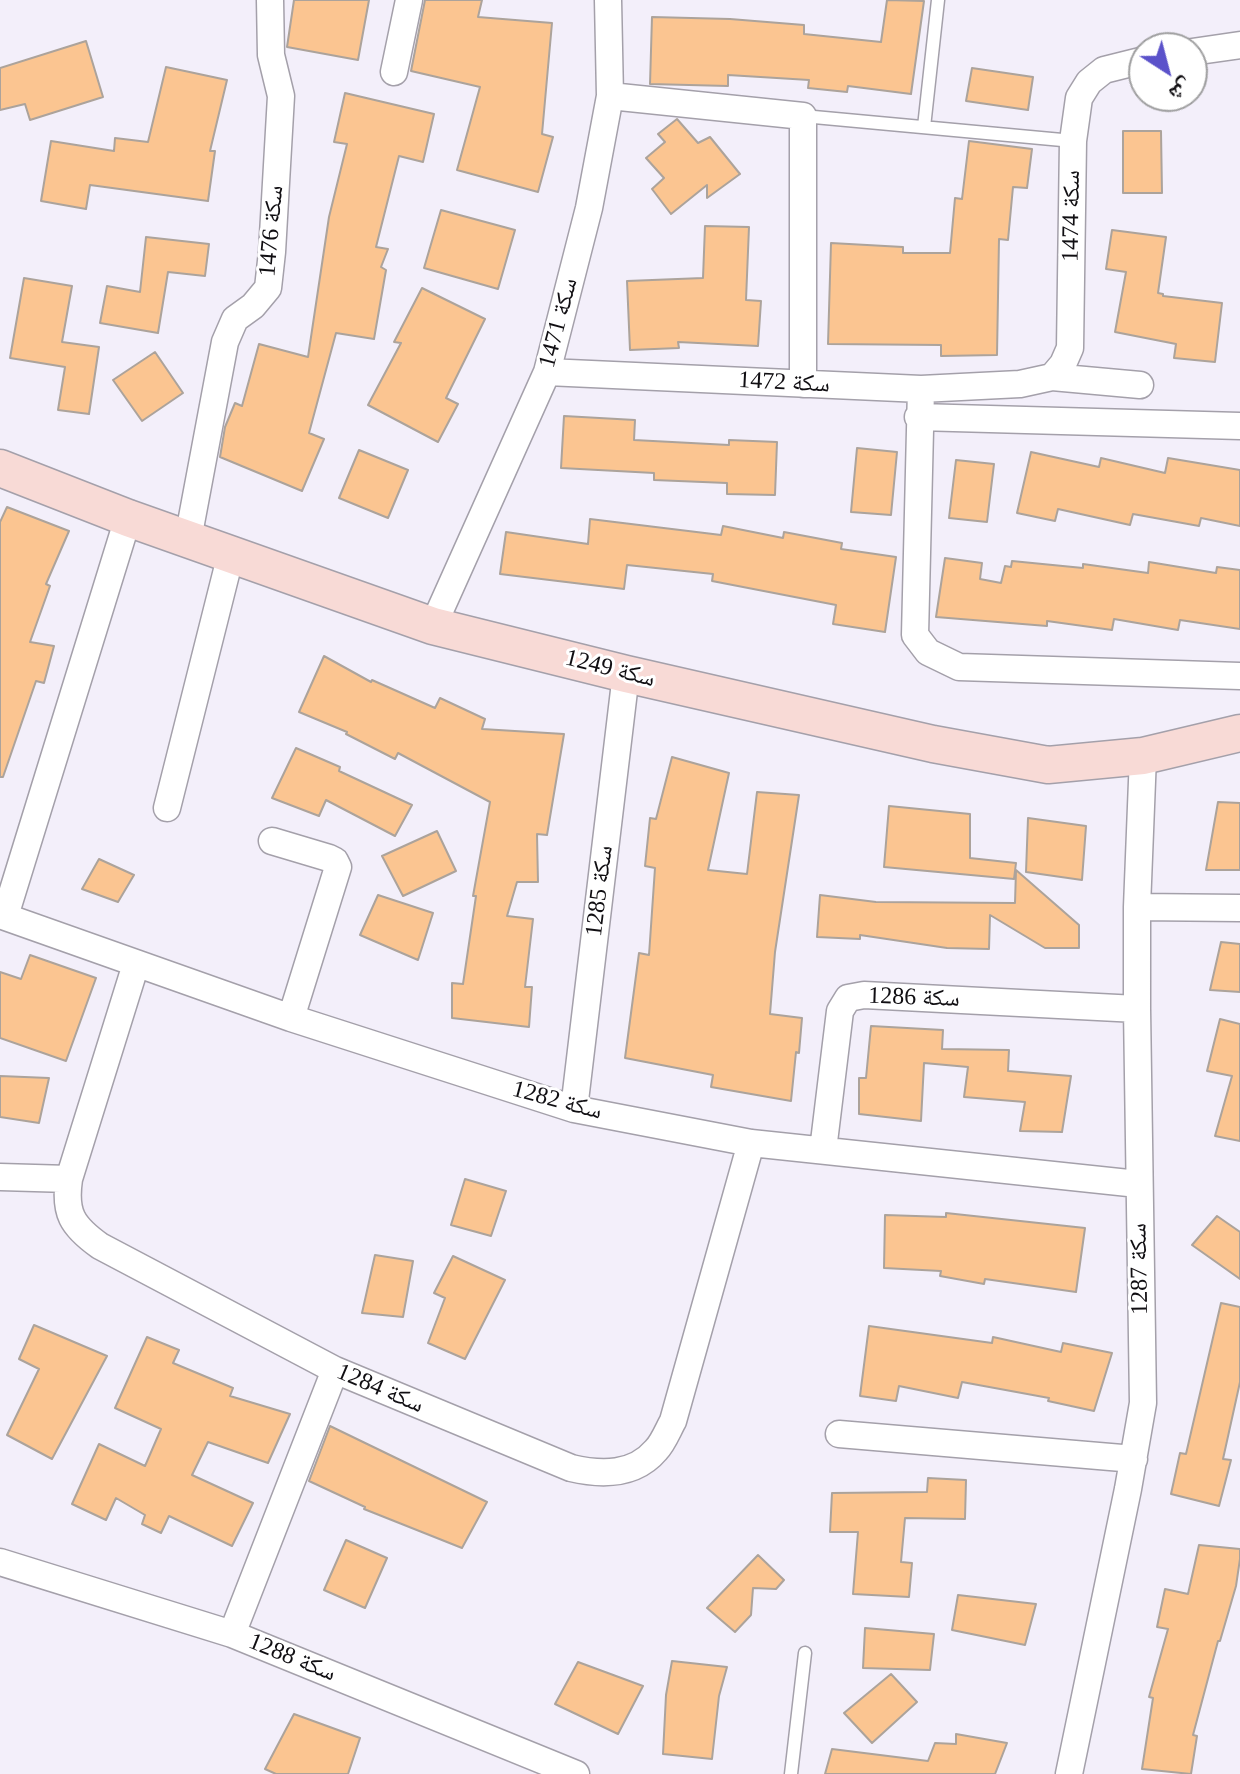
<!DOCTYPE html>
<html>
<head>
<meta charset="utf-8">
<style>
  body { margin:0 }
  #map { position:relative; width:1240px; height:1774px; overflow:hidden; background:#f3effa; font-family:"Times New Roman","Noto Naskh Arabic",serif }
  canvas { display:block }
  .north { position:absolute; left:1128px; top:32px; width:80px; height:80px; box-sizing:border-box; background:#fff; border:2px solid #9f9fa0; border-radius:50%; rotate:144deg; font-size:22px; font-weight:700; line-height:32px; text-align:center; color:#100e12 }
  .north::after { content:''; display:block; margin:auto; width:28px; height:36px; background:#5b52ca; clip-path:polygon(50% 0,100% 100%,50% 72%,0 100%) }
</style>
</head>
<body>
<div id="map">
<canvas width="1240" height="1774"></canvas>
<div class="north">ش</div>
</div>
<script>
const g = document.querySelector('canvas').getContext('2d');
g.lineJoin = 'round';
function paint(path, color) { g.fillStyle = color; g.fill(path, 'evenodd'); }
function strokePath(path, color, width, dash) { g.strokeStyle = color; g.lineWidth = width; g.lineCap = dash ? 'butt' : 'round'; g.setLineDash(dash || []); g.stroke(path); }
function label(font, color, halo, rows, align = 'center') {
  g.font = font + ' "Times New Roman","Noto Naskh Arabic",serif'; g.lineWidth = 6; g.setLineDash([]); g.textBaseline = 'middle'; g.strokeStyle = halo; g.fillStyle = color; for (const [text, x, y, turn = 0] of rows) {
    g.save(); g.translate(x, y); g.rotate((+turn || 0) * Math.PI / 180); g.textAlign = isNaN(turn) ? turn : align; if (halo) g.strokeText(text, 0, 0); g.fillText(text, 0, 0); g.restore();
  }
}
const building = new Path2D(`
  M294,0H369L358,60L287,47Z
  M425,0H482L478,17L552,23L542,134L553,137L538,192L457,170L480,87L411,71Z
  M887,0L924,1L911,94L848,86L847,92L808,88L809,80L728,75V86L650,84L652,17L730,19L804,25V34L881,42Z
  M86,41L103,97L30,120L25,104L0,110V68Z
  M166,67L227,80L210,151H215L208,201L90,185L86,209L41,201L51,141L114,151L115,138L148,142Z
  M972,68L1033,77L1028,110L966,101Z
  M345,93L434,114L423,162L399,156L376,247L388,249L381,267L386,270L374,339L336,333L309,433L324,439L302,491L220,457L225,427L235,403L242,406L259,344L308,357L329,217L347,144L334,142Z
  M677,119L698,143L710,137L740,174L707,198V185L671,214L652,189L664,178L646,158L665,142L658,134Z
  M1123,131H1161L1162,193H1123Z
  M969,141L1032,149L1027,188L1013,187L1008,240L999,239L997,355L941,356V345L828,344L831,243L903,247V253H950L955,198L962,199Z
  M441,210L515,230L498,289L424,268Z
  M705,226L749,227L746,300L761,301L758,346L678,342L679,348L630,350L627,281L703,278Z
  M1112,230L1166,237L1158,293L1163,294V296L1222,303L1215,362L1174,358L1176,344L1115,332L1126,272L1106,269Z
  M146,237L209,244L205,276L168,272L158,333L100,323L107,286L140,292Z
  M24,278L72,286L62,342L99,347L89,414L58,410L65,367L10,358Z
  M422,288L485,319L446,398L458,404L438,442L368,405L401,343L394,342Z
  M155,352L183,393L142,421L113,380Z
  M564,416L635,420L634,440L729,445V440L777,442L775,495L727,494V483L654,480V473L561,468Z
  M857,448L897,452L891,515L851,512Z
  M359,450L408,470L388,518L339,498Z
  M1031,452L1099,467L1101,458L1165,473L1168,458L1240,470V526L1201,518L1199,526L1133,514L1130,525L1058,509L1055,521L1017,513Z
  M956,460L994,464L987,522L949,518Z
  M7,507L69,531L46,584L50,586L30,642L54,646L44,683L36,681L3,777H0V522Z
  M590,519L721,535L723,526L783,538L784,532L842,543L841,549L896,557L885,632L833,624L836,605L712,581L713,574L627,565L624,589L500,574L506,532L588,544Z
  M945,558L982,563L980,579L1001,583L1005,566L1011,567L1012,561L1083,568V564L1148,573L1149,562L1216,573L1217,567L1240,570V629L1180,620L1178,630L1114,619L1112,630L1047,621V626L936,617Z
  M324,656L371,682L372,680L435,708L440,698L485,719L482,729L564,734L547,835L537,834L538,882H517L507,916L533,919L525,987H532L529,1027L452,1018V983L463,984L476,896H473L490,802L398,753L395,759L346,734L347,732L299,712Z
  M296,748L340,767L339,771L412,805L395,836L326,800L319,816L272,798Z
  M672,757L729,773L708,870L747,874L757,792L799,795L775,952L770,1014L802,1018L799,1053L796,1052L791,1101L711,1087L713,1075L625,1058L639,953L649,955L655,868L645,866L650,818L656,819Z
  M1218,802L1240,803V870H1206Z
  M889,806L970,814V858L1016,863L1014,879L884,867Z
  M1028,818L1086,826L1082,880L1026,872Z
  M437,831L456,871L403,896L382,856Z
  M99,859L134,875L118,902L82,889Z
  M1016,870L1079,925V948H1045L990,915L989,949L947,948L860,935V939L817,937L820,895L876,902L1015,903Z
  M378,895L433,913L418,960L360,935Z
  M1221,942L1240,944V992L1210,990Z
  M30,955L96,978L66,1061L0,1038V972L21,979Z
  M1220,1019L1240,1024V1141L1215,1136L1232,1076L1207,1071Z
  M871,1026L943,1030L942,1049L1009,1050L1008,1071L1071,1076L1062,1132L1020,1131L1025,1102L964,1097L968,1067L924,1063L921,1121L859,1114V1078H866Z
  M0,1076L49,1078L39,1123L0,1117Z
  M465,1179L506,1191L491,1236L451,1225Z
  M946,1213L1085,1228L1076,1292L985,1279L984,1284L940,1276L941,1271L884,1268L885,1215L946,1217Z
  M1217,1216L1240,1232V1279L1192,1245Z
  M375,1255L413,1261L403,1317L362,1313Z
  M453,1256L505,1280L465,1359L428,1343L445,1298L434,1293Z
  M1221,1303L1240,1307V1382L1223,1459L1231,1460L1219,1506L1171,1494L1180,1453L1186,1454Z
  M34,1325L107,1356L52,1459L7,1435L39,1369L19,1359Z
  M869,1326L992,1343L993,1337L1061,1352L1063,1343L1112,1353L1094,1411L1048,1401L1049,1398L962,1382L958,1398L899,1386L896,1401L860,1396Z
  M147,1337L179,1350L173,1363L233,1388L230,1396L290,1414L268,1463L208,1442L192,1475L253,1503L232,1546L169,1516L161,1533L142,1524L145,1515L116,1498L106,1520L72,1504L99,1444L145,1466L161,1429L115,1408Z
  M330,1426L487,1502L462,1548L364,1509L365,1507L309,1481Z
  M928,1478L966,1480L965,1519L905,1518L901,1562L912,1563L909,1597L853,1594L858,1532H830L832,1493L927,1492Z
  M346,1540L387,1558L365,1608L324,1590Z
  M1199,1545L1240,1549V1559L1236,1586L1220,1641H1218L1193,1735L1197,1736L1191,1774L1142,1769L1153,1698L1149,1697L1168,1629L1157,1627L1165,1589L1188,1594Z
  M758,1555L784,1580L776,1589L753,1588L751,1615L735,1632L707,1608Z
  M958,1595L1036,1604L1025,1645L952,1630Z
  M865,1628L934,1634L930,1670L863,1668Z
  M672,1661L727,1667L719,1696L712,1759L663,1754L666,1695Z
  M578,1662L643,1686L618,1734L555,1704Z
  M891,1674L917,1702L872,1743L844,1713Z
  M294,1714L360,1738L348,1774H276L265,1769Z
  M956,1734L1007,1743L995,1774H825L832,1749L928,1761L935,1743L956,1744Z`);
const lane = new Path2D(`
  M803,116L1073,141
  M924,127L938,0
  M791,1774L805,1653`);
const street = new Path2D(`
  M1192,52L1240,45
  M394,72L409,0
  M610,96L803,116V384
  M547,372L921,389L1020,384L1052,377L1063,364L1070,348L1073,141L1079,98L1089,82L1104,70L1144,60
  M1052,377L1140,385
  M921,389L915,635L928,652L959,667L1240,676
  M918,417L1240,426
  M188,539L225,342L235,319L253,306L268,288L272,252L281,96L271,55L270,0
  M433,626L547,372L589,208L610,96L608,0
  M167,808L231,554
  M272,841L329,858L335,861L338,867L291,1018
  M1137,907L1240,908
  M0,915L291,1018L574,1109L751,1143L1138,1184
  M5,916L128,518
  M136,964L69,1179C64,1213 72,1226 100,1246L335,1370L571,1468C601,1475 634,1476 656,1450C663,1443 668,1430 673,1421L751,1143
  M574,1109L626,674
  M823,1150L840,1011L848,998L864,995L1137,1009
  M0,1177L69,1179
  M839,1434L1134,1459
  M0,1562L232,1634L576,1774
  M232,1634L335,1370
  M1069,1774L1128,1489L1143,1403L1137,1009V907L1143,756`);
const secondary = new Path2D(`
  M0,468L128,518L433,626L626,674L933,744L1048,765L1143,756L1240,733`);
const streetNames = [
  ["سكة 1474",1072,216,-89],
  ["سكة 1476",272,231,-85],
  ["سكة 1471",559,323,-75],
  ["سكة 1472",784,383,3],
  ["سكة 1249",610,669,14],
  ["سكة 1285",600,891,-83],
  ["سكة 1286",914,998,2],
  ["سكة 1282",557,1101,15],
  ["سكة 1287",1140,1269,-91],
  ["سكة 1284",380,1389,23],
  ["سكة 1288",292,1658,22]
];
paint(building, '#fbc591');
strokePath(building, '#aca39b', 2);
strokePath(lane, '#a4a0aa', 15);
strokePath(street, '#a4a0aa', 29);
strokePath(secondary, '#a4a0aa', 39);
strokePath(lane, '#fff', 12);
strokePath(street, '#fff', 26);
strokePath(secondary, '#f8dad6', 36);
label('24px', '#100e12', '#fff', streetNames);
</script>
</body>
</html>
